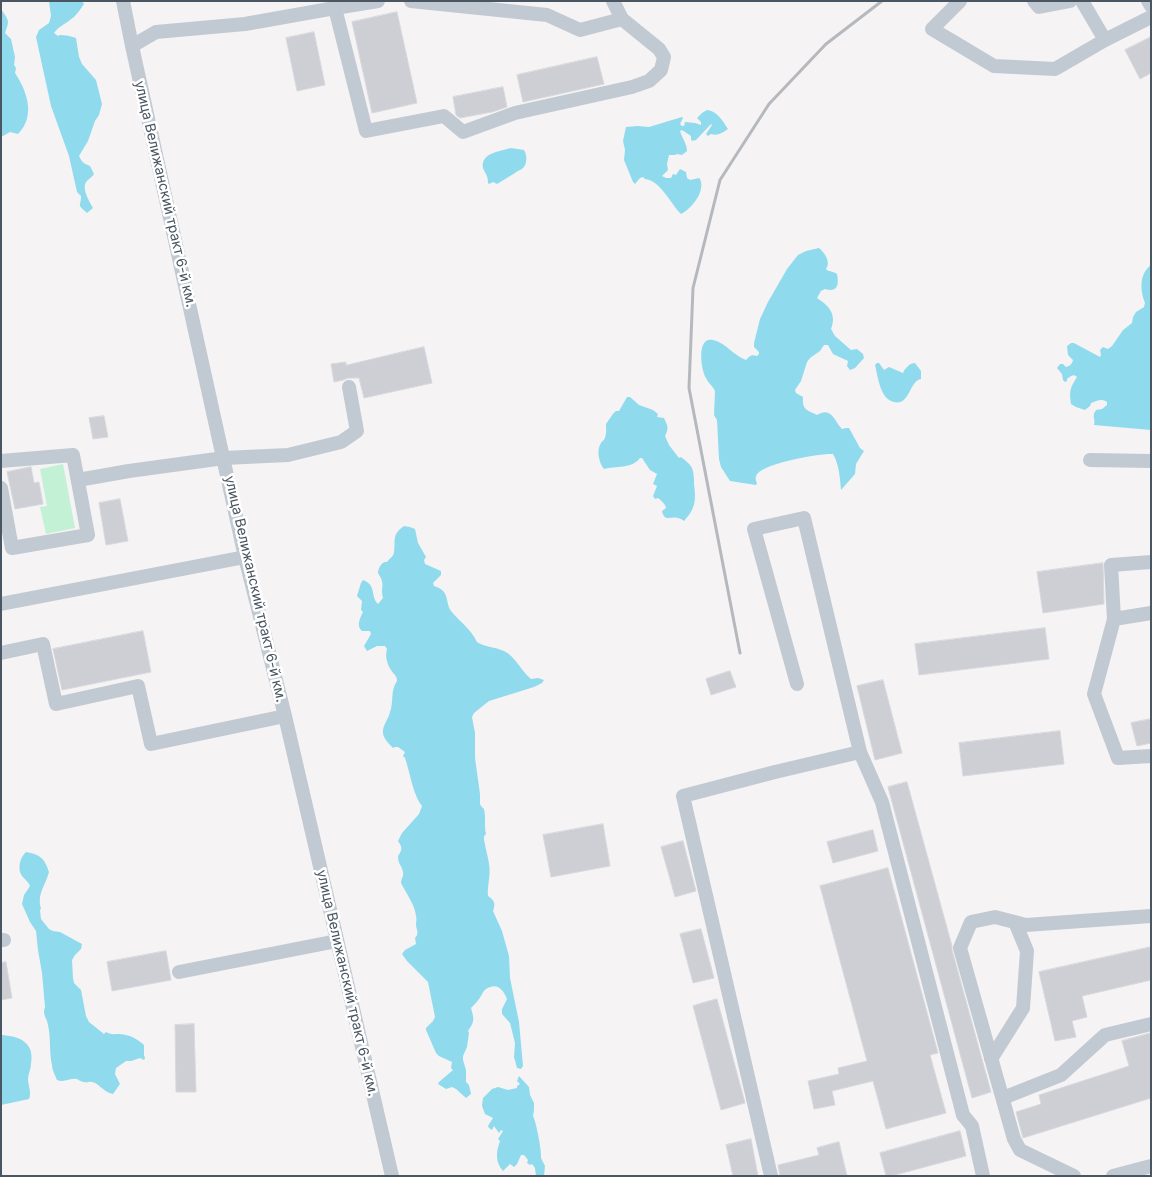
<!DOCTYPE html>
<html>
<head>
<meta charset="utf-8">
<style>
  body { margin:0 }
  #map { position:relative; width:1152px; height:1177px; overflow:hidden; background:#f5f3f3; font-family:Inter,sans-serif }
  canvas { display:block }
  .frame { position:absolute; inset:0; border:2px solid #4a5661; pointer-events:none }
</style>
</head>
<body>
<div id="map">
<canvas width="1152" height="1177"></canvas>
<div class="frame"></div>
</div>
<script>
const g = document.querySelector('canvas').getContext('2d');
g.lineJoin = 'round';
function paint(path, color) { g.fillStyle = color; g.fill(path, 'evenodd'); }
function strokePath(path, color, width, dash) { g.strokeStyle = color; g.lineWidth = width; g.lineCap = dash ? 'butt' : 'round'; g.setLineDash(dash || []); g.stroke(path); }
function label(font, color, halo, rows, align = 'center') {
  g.font = font + ' Inter,sans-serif'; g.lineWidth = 5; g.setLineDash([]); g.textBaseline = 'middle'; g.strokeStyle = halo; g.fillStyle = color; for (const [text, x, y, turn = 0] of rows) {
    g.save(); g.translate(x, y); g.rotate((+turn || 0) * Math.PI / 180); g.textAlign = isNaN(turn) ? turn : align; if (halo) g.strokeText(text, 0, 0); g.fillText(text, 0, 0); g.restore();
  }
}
const green = new Path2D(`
  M63,464L75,528L46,534L40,507L47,506L40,469Z`);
const water = new Path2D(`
  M49,1H82L84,4C80,10 76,16 70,20C65,24 58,27 54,33L58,36L60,35C66,35 70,36 76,38L79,57L82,64L96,80L102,104L99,115L95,121L88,141L79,156C82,163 85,164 90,166L94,174C93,176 90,178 88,180C80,186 89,201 93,208L87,213C76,203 81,208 81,196L77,192L69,156L51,106L36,37L39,30L49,23L51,16Z
  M1,9C9,21 10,20 5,33L11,39L15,57L14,65L16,68L15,73C27,91 36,116 18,134L10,132L3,136H1Z
  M707,110C717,111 723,121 728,129C722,133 718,136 711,134L708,136L706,134L712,125L711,124L696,140L692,141L691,139V136L682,130L680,131C682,138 687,144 687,151L682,155L677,154L675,155H669L667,164L668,170L662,176L666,178H671L673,174L676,175L680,169L686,172L687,178L690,180L699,178L700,179C701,181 702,186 701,188C700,198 689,210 681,214C671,204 660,180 645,179L643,177L640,178L635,184L633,182L624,160L625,150L623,141L626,127L638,126L649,127L682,117L683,118L680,124L682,126H684L685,122L695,123L701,125V122L697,118L702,113Z
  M511,148L524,150C527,155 528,164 522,169C520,170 517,171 515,173C509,177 503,180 497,184L493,182L489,184L488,183C488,174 485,174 483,168C480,153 501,151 511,148Z
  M819,248C825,253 831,262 826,269C828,272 834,271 837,274C839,284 838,293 825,289L821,291L817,298C829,306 837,314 831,329L835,336L851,350L857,349L863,354L864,358L855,368L850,370L847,366L848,361L833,354L828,345H824L820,351L810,358L807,362L801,381L795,390L796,393L803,397C802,410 807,410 817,415C832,406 834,421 842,429L846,428H849L860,448L864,451L856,464L855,474L841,490C840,478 839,464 833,454C820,453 759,464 756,476C755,479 756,481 757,483L756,485L730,481L721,467L719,459L717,420L714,415L715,391C713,386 708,383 706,378C701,370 696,336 713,340C726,343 734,356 746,360C750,356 751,354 757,356L759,354V352L754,347V343L760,319L768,302L787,269L798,255L806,251Z
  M1151,265V430L1094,425C1096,419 1091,417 1096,410L1102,409L1107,405V402C1101,398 1097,401 1091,403L1090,406L1085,410L1076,407L1071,404C1069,391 1070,388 1077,377C1073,373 1070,377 1067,379V381L1065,382L1063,380L1062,374L1057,368L1060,364H1063L1066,367C1070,366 1072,364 1073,360L1068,355L1067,346L1071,343H1074L1100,357L1101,355L1100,350L1103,347L1108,349L1112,346L1123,330L1132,323L1133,317L1136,312L1144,307L1145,303C1140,290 1139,274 1151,265Z
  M877,363H879L884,370L889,367L903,373C905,368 910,363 915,363L921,371V379C909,381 910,406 894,402C880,399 878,377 875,365Z
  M627,397H630L639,405L653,410L658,414L657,417L664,418C668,427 669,428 665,436L669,445L679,458L681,457C685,460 690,464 692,468C694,473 694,479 694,484C696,500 696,508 684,521C673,512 665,525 662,511L666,508C666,505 661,500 658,498L655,499L653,496L657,486L653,484L657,474L650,470L642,458H640C632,469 616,466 604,469C599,463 596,450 601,443C602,441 603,441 604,440C607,435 606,428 606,424C609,420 612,414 616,411H619Z
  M404,526L410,527L415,529L418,543L426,557L424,560L425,564L441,571V575L433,583L434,586C437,587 442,589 444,592C448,598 447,606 451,611C460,622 471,629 477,642C485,647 495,647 504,651C516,657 521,671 531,679L538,678L544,680L542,683L534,687L489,701L474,713L472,717L475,733V758L480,794V804L481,806L484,809C486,817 484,826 486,834C485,835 484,836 484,837C483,839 489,860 489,864C491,875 487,886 488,896C494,900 496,903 493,911L502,931L509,956L510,978L519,1022L523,1066L521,1069L517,1068L514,1057L515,1043L510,1023L502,1014V1009L507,999C503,989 497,982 486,989C483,991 482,995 479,999C477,1002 474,1005 471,1008C474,1019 475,1021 468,1031L469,1033L467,1047L463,1056V1060L466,1070V1082L469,1085L471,1094L466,1098L456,1089L452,1087L446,1089L438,1084L439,1082L453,1070L451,1068L452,1062L439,1056L436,1053L426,1030V1028L433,1021L435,1017L428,982L407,961L402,954L405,950L416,944L415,938C420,933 416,930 416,924C416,922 417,918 416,916C415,905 406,893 401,883C401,879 404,876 403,872C402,865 398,865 398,856C402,850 403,848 398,841L402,833L419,814L422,806C413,795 410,772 405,758L403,756L405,752L398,747H395L393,748C389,744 382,737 383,731C383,725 389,718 390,712C394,702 390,691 397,681C397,675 394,675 391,670C387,664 385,656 387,649L385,646H377L367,651L364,646L371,634L370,631H362C356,626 360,618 363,612L361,610L362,601L357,596L361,583L363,580C377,585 370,596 378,604L383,598C380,586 386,585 378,573C378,569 381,563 385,562H387C389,559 394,556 394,552C396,541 391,535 404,526Z
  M26,852C40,854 45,859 49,872C45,887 37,893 41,909L40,910L41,919L49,929L53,931L60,932L82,944L81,949L75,955L72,960L73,978L74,983L81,990L86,1016L89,1022L104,1034L106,1032C111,1035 114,1034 120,1034C130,1035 136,1038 144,1045V1055L145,1058L144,1060L140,1058L131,1061H126L116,1068L115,1074L120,1084L113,1094C103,1092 99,1083 92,1082C86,1081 91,1083 84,1082C82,1082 79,1080 77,1079C70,1078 64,1083 57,1080C55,1075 52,1070 52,1065C49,1052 51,1038 48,1025C47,1018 42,1015 45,1007L42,973L38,950L36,931L30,922L22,904L24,895L30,886C28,881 25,880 22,876C17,869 20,857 26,852Z
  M1,1035C19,1036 35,1042 31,1064C31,1069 28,1074 28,1079C28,1086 32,1092 29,1099L1,1105Z
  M519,1076L529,1087L530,1095L534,1103V1110L533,1116C536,1121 542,1152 541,1158L545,1166L544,1176H536L535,1168L532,1164L530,1165L527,1163L528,1160L524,1155H521L517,1164L514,1167L510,1164L503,1171C495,1162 496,1152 500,1141L498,1139L503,1131L501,1130L499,1133L494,1126L492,1130L489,1128L488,1126L493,1118L485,1114L482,1106L483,1098L492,1089L498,1087L508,1090L517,1088V1086L520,1084L517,1081Z`);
const building = new Path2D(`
  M397,12L417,103L372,113L352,22Z
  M314,32L325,85L297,91L286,38Z
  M1151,37V73L1140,79L1125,50Z
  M597,57L604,84L523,102L517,75Z
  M503,87L507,107L492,112L460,118L456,115L453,97Z
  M424,347L432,383L364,398L359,378H348L343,380L334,382L331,364L346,362V365Z
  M104,416L108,437L93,439L89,418Z
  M31,467L34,483L39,482L43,504L15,509L7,472Z
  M120,499L128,541L106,545L99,503Z
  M1103,563L1104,604L1043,613L1037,572Z
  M1045,628L1049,659L919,675L915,644Z
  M143,631L151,672L62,690L53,649Z
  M730,671L736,687L711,695L706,679Z
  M883,680L902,753L875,760L857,686Z
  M1151,719V743L1137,746L1131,723Z
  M1060,731L1064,764L963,776L959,743Z
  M907,782L952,946V950L991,1092L972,1098L888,787Z
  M603,824L610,866L551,877L543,835Z
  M873,830L878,851L833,863L827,842Z
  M683,841L696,891L675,897L661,847Z
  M888,868L938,1053L930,1055L946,1113L886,1129L873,1081L832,1091L835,1105L814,1109L808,1081L839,1074L838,1068L867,1061L820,886Z
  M701,929L714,978L693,983L680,934Z
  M1151,947V980L1082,996L1087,1017L1072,1021L1076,1037L1055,1041L1039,972Z
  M166,951L171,980L112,991L107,962Z
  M6,962L12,998L1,1000V963Z
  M717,999L745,1103L721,1110L693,1006Z
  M194,1024L196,1092H176L175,1025Z
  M1151,1033V1098L1023,1138L1016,1112L1041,1104L1039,1095L1129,1066L1122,1041Z
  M960,1131L966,1156L891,1176H886L880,1153Z
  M751,1139L758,1176H733L726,1145Z
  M839,1142L847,1176H780L778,1165L819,1155L817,1148Z`);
const minor = new Path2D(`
  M123,1L132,46L245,557L285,716L392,1176
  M411,1L547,15L580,30L622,19L613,1
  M960,1L932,29L994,66L1055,69L1105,40L1151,17
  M1034,1L1039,7L1070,1
  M1082,1L1105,40
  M1148,1L1151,6
  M335,8L366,131L444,116L463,132L515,113L632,87L649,81L661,70L664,57L659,49L622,19
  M132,46L156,32L245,24L335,8L378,1
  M1090,460L1151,461
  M1,461L73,455L88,535L12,548L1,488
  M78,480L129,471L224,458L288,455L341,442L357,431L349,387
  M1,604L245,557
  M1151,613L1114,619L1094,694L1118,758L1151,756
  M1114,619L1111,565L1151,562
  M1,653L43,644L56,704L138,686L151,744L285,716
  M860,752L882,802L963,1115L972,1126L983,1176
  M1,940H4
  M179,972L337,941
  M991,1059L1023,1008L1027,951L1015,922
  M1003,1098L1061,1075L1105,1035L1151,1024
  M771,1176L683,796L775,772L860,752L804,518L754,529L797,684
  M1074,1176L1020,1150L1014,1139L960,948L971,922L995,917L1026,925L1151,916
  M1113,1176L1151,1166`);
const rail = new Path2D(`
  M740,653L689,388L693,288L720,180L769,104L826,44L882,1`);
const streetNames = [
  ["улица Велижанский тракт 6-й км.",165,194,77],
  ["улица Велижанский тракт 6-й км.",255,589,77],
  ["улица Велижанский тракт 6-й км.",347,983,77]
];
paint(green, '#c3f1d5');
paint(water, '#90daee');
paint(building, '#cdcfd5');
strokePath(building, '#d7d9de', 1);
strokePath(minor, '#c1cad2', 14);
strokePath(rail, '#b5b8bd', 3);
label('14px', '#4a5661', '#fff', streetNames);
</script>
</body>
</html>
